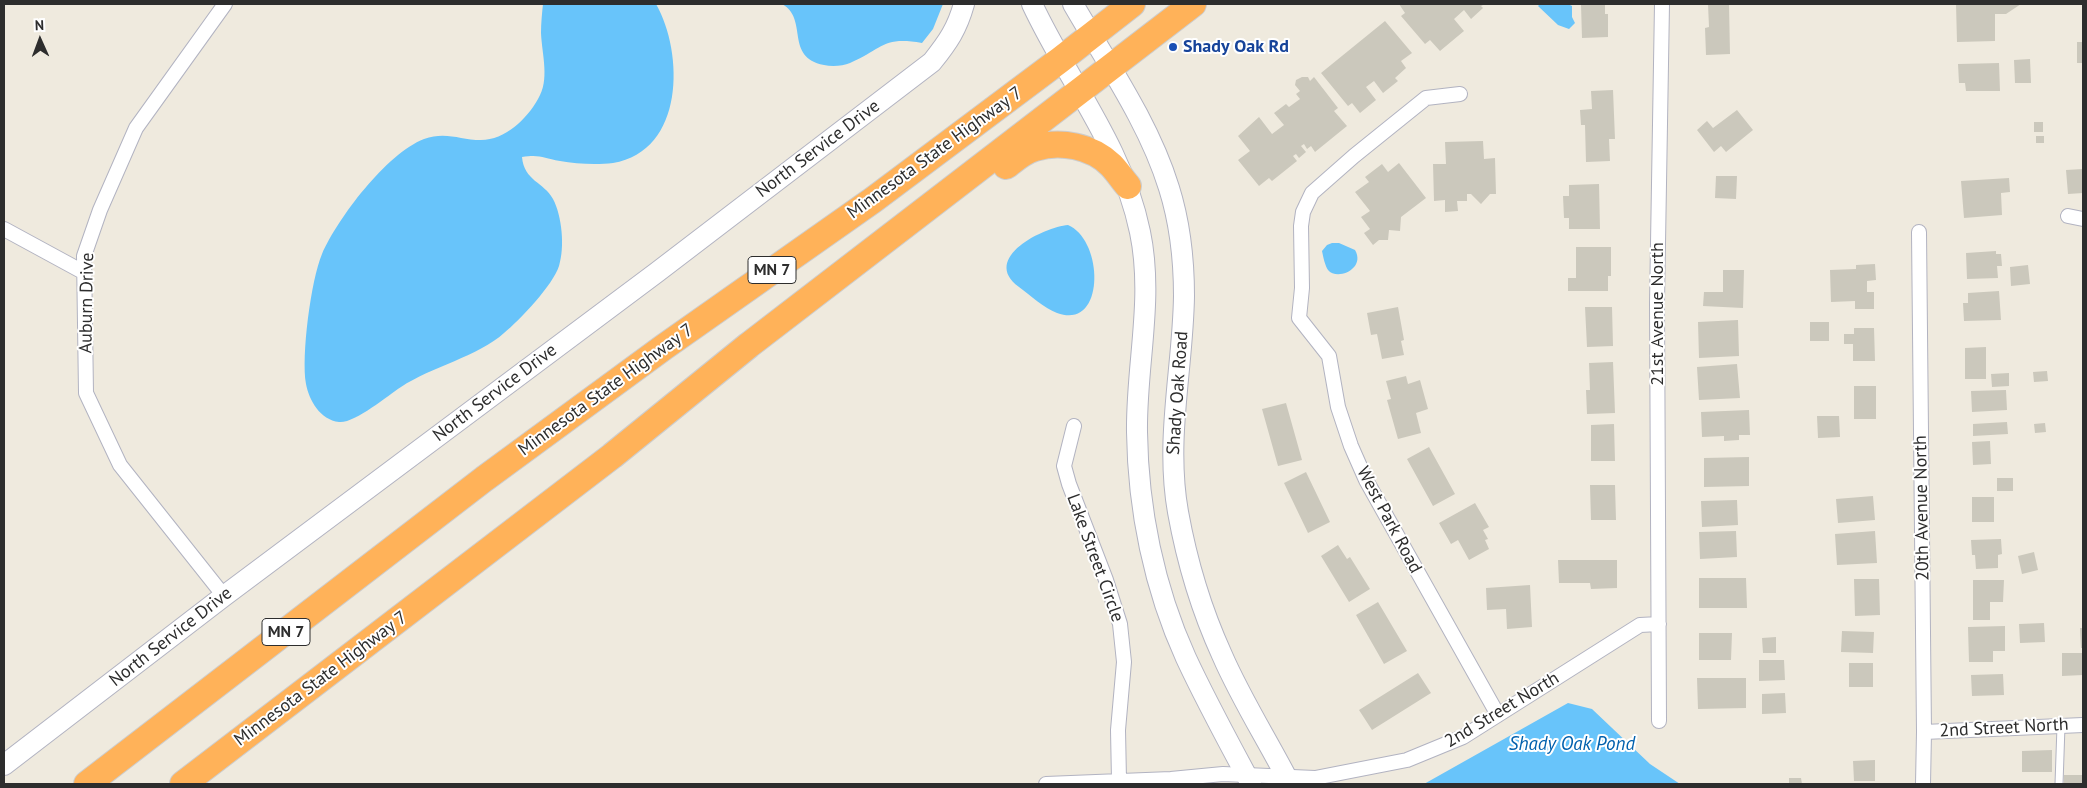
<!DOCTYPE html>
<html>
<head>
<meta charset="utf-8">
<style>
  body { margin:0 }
  #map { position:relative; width:2087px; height:788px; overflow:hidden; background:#efeade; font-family:"PT Sans",sans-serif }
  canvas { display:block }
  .frame { position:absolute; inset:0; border:5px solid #2d2d2d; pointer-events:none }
  .north { position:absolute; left:15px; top:15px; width:50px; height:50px; -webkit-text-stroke:4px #fff; paint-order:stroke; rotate:358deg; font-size:14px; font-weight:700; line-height:20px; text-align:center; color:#2d2d2d }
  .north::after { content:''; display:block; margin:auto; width:18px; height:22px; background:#2d2d2d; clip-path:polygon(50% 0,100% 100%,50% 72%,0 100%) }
</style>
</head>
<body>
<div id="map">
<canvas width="2087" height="788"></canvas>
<div class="frame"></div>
<div class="north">N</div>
</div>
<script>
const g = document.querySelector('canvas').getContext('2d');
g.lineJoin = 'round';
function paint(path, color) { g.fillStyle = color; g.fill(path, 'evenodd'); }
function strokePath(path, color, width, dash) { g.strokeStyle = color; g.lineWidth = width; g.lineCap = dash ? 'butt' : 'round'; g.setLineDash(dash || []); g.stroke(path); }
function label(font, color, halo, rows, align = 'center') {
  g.font = font + ' "PT Sans",sans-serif'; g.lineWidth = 4; g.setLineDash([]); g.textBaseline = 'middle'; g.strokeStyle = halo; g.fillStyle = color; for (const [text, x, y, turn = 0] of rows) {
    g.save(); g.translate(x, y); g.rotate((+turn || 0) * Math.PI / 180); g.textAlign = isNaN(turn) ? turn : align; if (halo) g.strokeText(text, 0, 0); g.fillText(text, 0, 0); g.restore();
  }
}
const water = new Path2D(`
  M543,4H656C684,53 685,151 613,163C597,165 576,164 560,161C543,158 540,154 522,157C524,181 544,182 553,199C562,216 565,247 559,266C553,285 520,320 504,333C479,356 431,367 401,387C387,396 354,424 339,422C320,420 309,400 306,384C301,356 311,280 322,254C338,218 386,154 424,139C446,131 460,140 481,140C505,140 527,119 538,99C550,80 542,55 541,33C541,23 542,13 543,4Z
  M782,4H943L933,29L922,43C882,36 883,49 850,63C843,66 832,67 824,65C784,57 809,19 782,4Z
  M1540,4H1568L1572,6V17L1575,23L1569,29L1558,25L1538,6Z
  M1068,225C1104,240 1106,331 1057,313C1044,308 1030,295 1019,287C980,258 1044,227 1068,225Z
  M1332,243H1339L1355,250C1366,269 1337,281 1328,270C1325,266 1323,256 1322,251L1327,245Z
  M1568,703L1592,709L1650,764L1680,784H1424Z`);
const building = new Path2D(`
  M1399,4H1485L1481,6L1483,8L1471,19L1464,10L1454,19L1464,31L1440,51L1430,40L1425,44L1401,16L1405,13Z
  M1581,4H1605V14H1608V37L1582,38Z
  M1708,4H1729L1730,54L1706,55L1705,28L1709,27Z
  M1956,4H2021L2006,14H1995V41L1957,42Z
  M1385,21L1412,53L1401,61L1406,68L1395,78L1398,81L1383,93L1374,81L1366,87L1376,100L1360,113L1352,103L1348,106L1321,73Z
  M2077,42H2083V63H2077Z
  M2030,59L2031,83H2015L2014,60Z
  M1999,63L2000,91H1966L1965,83H1959L1958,64Z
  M1302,77H1308L1310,81L1314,77L1338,108L1334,111L1347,126L1315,152L1311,146L1307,149L1304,144L1301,146L1306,152L1299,158L1296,154L1293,156L1297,161L1272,181L1269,178L1259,186L1238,160L1250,151L1238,136L1259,117L1272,134L1284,125L1274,113L1286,104L1289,107L1300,99L1296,94L1300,91L1295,85L1296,80Z
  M1613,90L1615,139H1609L1610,161L1586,162L1585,125H1581L1580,110L1592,109L1591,91Z
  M1737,110L1753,130L1726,152L1721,146L1714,152L1697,130L1707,121L1713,128Z
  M2034,122H2043V132H2034Z
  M2036,136H2044V143H2036Z
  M1483,141L1484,159L1495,158L1496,194H1490L1481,204L1471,194H1467V201H1457L1458,211L1445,212V200L1434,201L1433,164H1446L1445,142Z
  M1399,163L1426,198L1401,217L1400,231L1389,230L1388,240H1379L1373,245L1364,233L1370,229L1361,217L1370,211L1355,192L1369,182L1365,177L1382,164L1388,172Z
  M2083,169V193L2068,194L2066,170Z
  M1716,176H1737L1736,199L1715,198Z
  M2009,178L2010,192L2001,193L2002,215L1964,218L1961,181Z
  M1599,184L1600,229H1569V218H1564L1563,196H1569V185Z
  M1576,247H1611V276H1608V291H1568V278H1576Z
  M1996,251V254H2001L2002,266H1997L1998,278L1967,279L1966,253Z
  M1875,264L1876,280L1867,281V292H1874V309H1855V301L1831,302L1830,270L1856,269V265Z
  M2028,265L2030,284L2011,286L2010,267Z
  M1723,270H1744L1743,308L1703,306L1704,292H1723Z
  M1999,291L2001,320L1964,321L1963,303H1968V293Z
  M1398,307L1404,340L1401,341L1404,355L1382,359L1377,334L1371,335L1367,313Z
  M1585,307H1612L1613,346L1587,347Z
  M1738,320L1739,356L1699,358L1698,322Z
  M1810,322H1829V341H1810Z
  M1854,328H1874L1875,361H1853V344H1844V334H1854Z
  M1986,347V379H1965V348Z
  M1613,362L1615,413L1587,414L1586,390H1590L1589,363Z
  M1737,364L1740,398L1699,400L1697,367Z
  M2047,371L2048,381L2034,382L2033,372Z
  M2009,373V386L1992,387L1991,374Z
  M1406,376L1408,384L1420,380L1428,409L1416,413L1421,433L1398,439L1387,400L1391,399L1386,381Z
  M1854,386H1876V419H1854Z
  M2006,390L2007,410L1972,412L1971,391Z
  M1286,403L1302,460L1278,466L1262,409Z
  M1749,410L1750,435H1739V440L1724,441V436L1702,437L1701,412Z
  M1817,416H1839L1840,437L1818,438Z
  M2007,422L2008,434L1973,436V424Z
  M2045,423L2046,432L2035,433L2034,424Z
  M1614,424L1615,461H1591V425Z
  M1990,441L1991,464L1973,465L1972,442Z
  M1429,447L1455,494L1433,506L1407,459Z
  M1749,457V486L1704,487V458Z
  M1306,472L1330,522L1308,533L1284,483Z
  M1997,478H2013V491H1997Z
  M1590,485H1615L1616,520H1591Z
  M1873,496L1875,520L1838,523L1836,499Z
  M1972,497H1994V522H1972Z
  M1737,500L1738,525L1702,527L1701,501Z
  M1475,503L1489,527L1483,530L1488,539L1485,540L1489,549L1469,560L1458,540L1451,544L1439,523Z
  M1736,531L1737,557L1700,559L1699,532Z
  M1875,531L1877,563L1837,565L1835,534Z
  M2001,539L2002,554L1998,555V568L1976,569L1975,555H1972L1971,540Z
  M1338,545L1347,559L1350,557L1370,589L1349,602L1321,556Z
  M2034,552L2038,570L2022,574L2018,556Z
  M1558,560H1617V588L1591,589L1590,583H1559Z
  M1699,578H1746L1747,608H1699Z
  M1854,579H1879L1880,615L1855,616Z
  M1973,580H2004L2003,602H1990V620H1973Z
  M1530,585L1532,627L1507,629L1506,609L1487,610L1486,588Z
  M1378,602L1407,651L1384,664L1356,615Z
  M2044,623L2045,642L2020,643L2019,624Z
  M2005,626V651H1993V662H1969L1968,627Z
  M2080,628H2083V648H2081Z
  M1842,631L1874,632L1873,653L1841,652Z
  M1699,633H1732L1731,660H1699Z
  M1776,637V653H1763L1762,638Z
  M2062,653H2083V675L2062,676Z
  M1759,660H1784L1785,680L1759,681Z
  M1849,663H1873V687H1849Z
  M1418,673L1431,693L1372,730L1359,710Z
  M2003,674L2004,695L1972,696L1971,675Z
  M1697,678H1746V708L1698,709Z
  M1785,693L1786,713L1762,714V694Z
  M2052,750V772H2022V751Z
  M1875,760V781H1854L1853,761Z
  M2064,775H2082V784H2064Z
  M1789,778H1801L1802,784H1789Z`);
const lane = new Path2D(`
  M2059,784L2061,726`);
const street = new Path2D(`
  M1460,94L1426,98L1354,156L1312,193L1303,212L1301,226L1302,288L1299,318L1329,356L1338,407L1351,446L1366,480L1498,715
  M2068,216L2083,219
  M4,229L85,273
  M1919,232L1924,732L1923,784
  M1074,426L1064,466L1069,484L1106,580L1120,624L1124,662L1118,730L1119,780
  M224,596L120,465L86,393L84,256L100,210L136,128L225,4
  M1659,721L1657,303L1662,4
  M1924,732L2083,725
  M1046,784L1171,779L1223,774L1315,778L1407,760L1463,737L1640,625L1659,624`);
const secondary = new Path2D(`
  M1032,4C1069,83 1122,145 1140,232C1154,299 1136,365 1137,432C1138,509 1154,588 1186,658C1206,701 1229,743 1251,784
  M1073,4C1107,63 1149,123 1169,188C1180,223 1184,260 1184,296C1183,368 1165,439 1178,512C1187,562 1201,609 1222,655C1241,699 1268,741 1290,784
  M4,765L224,596L656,273L932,62C948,42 957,29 964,4`);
const highway = new Path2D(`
  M1006,166C1015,159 1024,151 1035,148C1060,140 1092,146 1111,165C1117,171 1122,179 1128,186
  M87,784L484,479L664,347L873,200L1060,60L1132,4
  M183,784L612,456L749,345L1193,4`);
const markers = [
  [1173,47,5,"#1a4fb4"]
];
const shields = [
  [772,270,48],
  [286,632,48]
];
const shieldNames = [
  ["MN 7",772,270],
  ["MN 7",286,632]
];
const transitNames = [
  ["Shady Oak Rd",1183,47]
];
const streetNames = [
  ["North Service Drive",818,149,-37],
  ["Minnesota State Highway 7",935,153,-36],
  ["Auburn Drive",87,303,-89],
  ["21st Avenue North",1658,314,-90],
  ["Minnesota State Highway 7",606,390,-36],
  ["North Service Drive",495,393,-37],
  ["Shady Oak Road",1178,393,-86],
  ["20th Avenue North",1922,508,-91],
  ["West Park Road",1389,520,62],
  ["Lake Street Circle",1095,558,70],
  ["North Service Drive",171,637,-38],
  ["Minnesota State Highway 7",321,679,-37],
  ["2nd Street North",1502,710,-31],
  ["2nd Street North",2004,728,-3]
];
const waterNames = [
  ["Shady Oak Pond",1572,745]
];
paint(water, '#68c4fa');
paint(building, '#cbc8bc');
strokePath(lane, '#b2b3c1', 9);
strokePath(street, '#b2b3c1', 16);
strokePath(secondary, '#b2b3c1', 22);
strokePath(highway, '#cdcdcd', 28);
strokePath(lane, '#fff', 7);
strokePath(street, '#fff', 14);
strokePath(secondary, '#fff', 20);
strokePath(highway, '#ffb259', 26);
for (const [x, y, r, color] of markers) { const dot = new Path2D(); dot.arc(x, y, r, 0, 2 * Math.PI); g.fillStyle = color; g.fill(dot); strokePath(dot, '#fff', 2); }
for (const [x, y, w] of shields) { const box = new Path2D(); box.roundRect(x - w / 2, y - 13.5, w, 27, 4); g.fillStyle = '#fff'; g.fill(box); strokePath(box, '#2d2d2d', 1); }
label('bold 16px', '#2d2d2d', null, shieldNames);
label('bold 18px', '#164399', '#fff', transitNames, 'left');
label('18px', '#2d2d2d', '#fff', streetNames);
label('italic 19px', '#0060ad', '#fff', waterNames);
</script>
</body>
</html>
